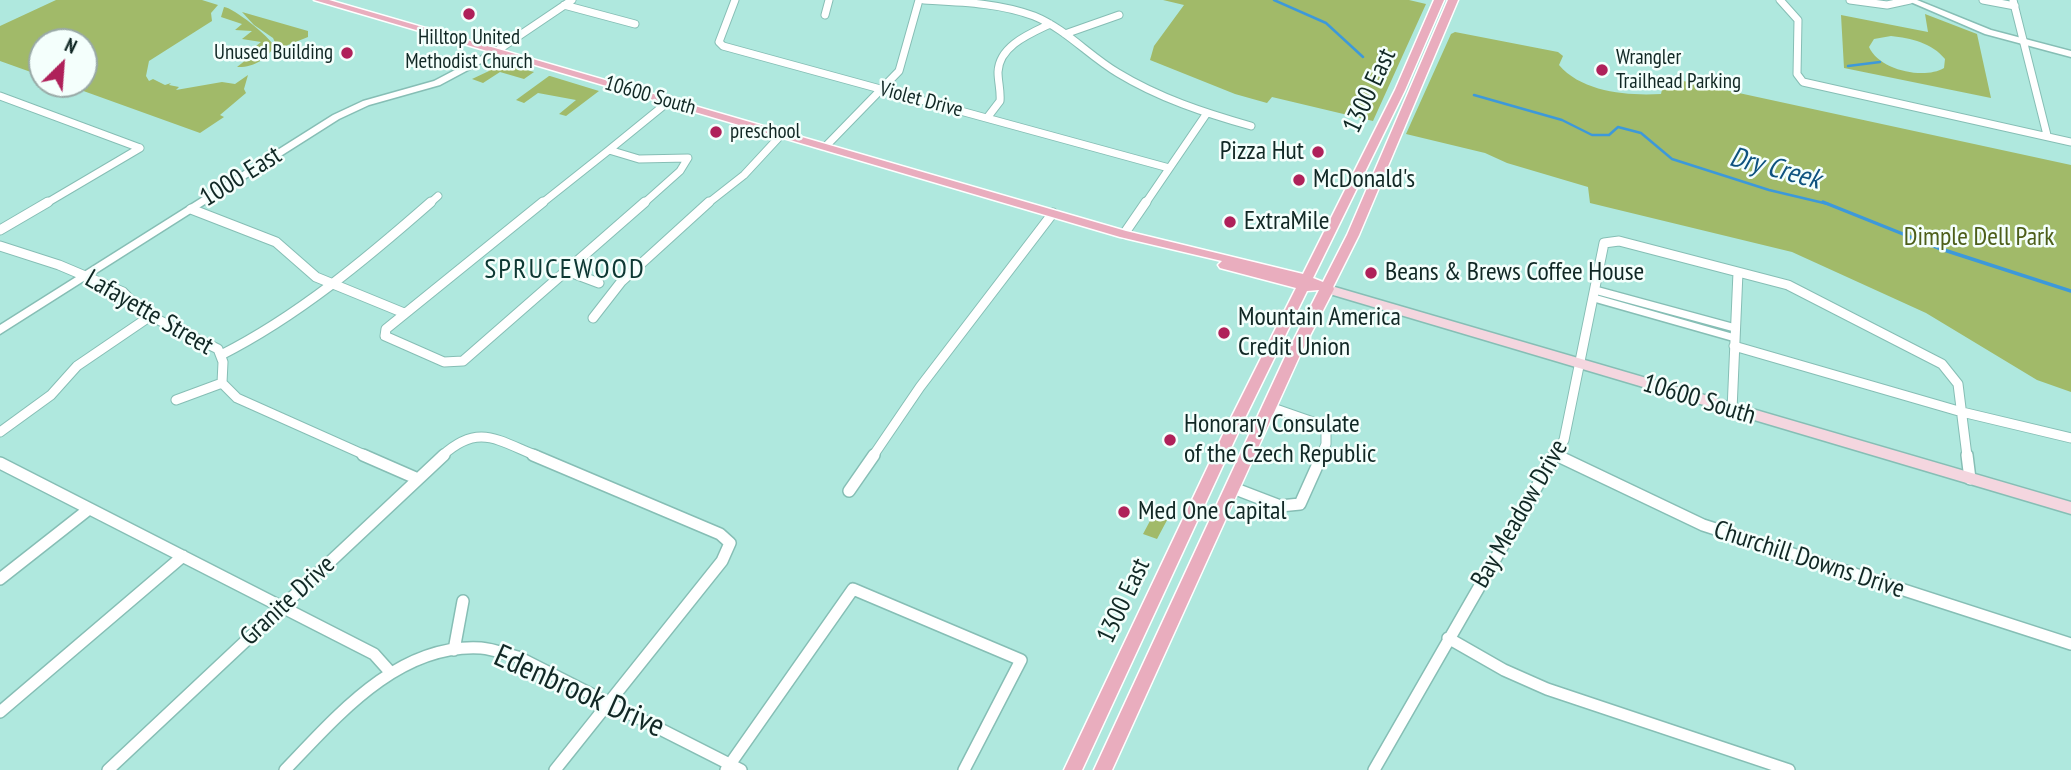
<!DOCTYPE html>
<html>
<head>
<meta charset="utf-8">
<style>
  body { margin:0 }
  #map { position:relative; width:2071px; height:770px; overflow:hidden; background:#afe8de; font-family:"PT Sans Narrow",sans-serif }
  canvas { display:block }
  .north { position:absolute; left:28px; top:28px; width:70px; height:70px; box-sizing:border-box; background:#f4fffc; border:2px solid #99a9a6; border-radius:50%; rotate:25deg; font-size:19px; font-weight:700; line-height:28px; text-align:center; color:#112825 }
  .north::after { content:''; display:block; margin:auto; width:24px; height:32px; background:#af215a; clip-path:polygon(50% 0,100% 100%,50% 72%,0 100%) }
</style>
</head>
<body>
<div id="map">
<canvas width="2071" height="770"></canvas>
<div class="north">N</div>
</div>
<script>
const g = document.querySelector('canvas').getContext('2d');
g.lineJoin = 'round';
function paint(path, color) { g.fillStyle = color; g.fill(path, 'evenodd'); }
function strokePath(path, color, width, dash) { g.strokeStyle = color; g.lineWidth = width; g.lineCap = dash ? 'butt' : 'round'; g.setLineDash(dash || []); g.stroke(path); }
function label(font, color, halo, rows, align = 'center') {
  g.font = font + ' "PT Sans Narrow",sans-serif'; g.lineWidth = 5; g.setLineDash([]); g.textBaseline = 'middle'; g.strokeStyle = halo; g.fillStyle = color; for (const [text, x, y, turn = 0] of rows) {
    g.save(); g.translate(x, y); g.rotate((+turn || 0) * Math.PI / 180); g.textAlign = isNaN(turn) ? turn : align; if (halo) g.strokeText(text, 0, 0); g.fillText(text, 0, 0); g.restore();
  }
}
const green = new Path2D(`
  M56,0H202L218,5L211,13L212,21L149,61L146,76L149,81L153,79L165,85L171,83L169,85L179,87L176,90L222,82L235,84L248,75L244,89L246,93L220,115L224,117L200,133L64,84H84V42H42V76L0,61V26Z
  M1163,0H1409L1426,4L1373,121L1272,97L1267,103L1235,94L1150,60L1154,46L1184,5Z
  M224,7C234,8 270,37 274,46C268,59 252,68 237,67L251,56L246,54L261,42L242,39L252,31L235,30L242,24L221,17Z
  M242,12L308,31V37L278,49L273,38L254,25Z
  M1925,14L1977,34L1991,98L1844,68L1841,15L1928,32ZM1891,36C1911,38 1932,43 1945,59L1944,68C1924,80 1879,70 1869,47L1874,39Z
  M1455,32L1558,52L1563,56L1559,65C1582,92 1627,96 1661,94L1665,77L2071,165V392L2037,380L1926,313L1792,252L1590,203L1588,187L1507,163L1485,153L1406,134L1451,34Z
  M495,63H500L534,72L524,79L500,72L483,83L472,79L489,71L486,68Z
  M549,76H550L599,91L566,116L559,114L576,100L538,93L524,103L516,100Z
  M1159,504L1173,509L1157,539L1143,534Z`);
const streamFar1 = new Path2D(`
  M1274,0L1326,23L1363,57
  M1848,66L1880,62
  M1474,95L1562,120L1592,135H1609L1618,127L1641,133L1672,159L1769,190L1828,204`);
const stream = new Path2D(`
  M1823,202L1938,248L2071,291`);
const pedestrian = new Path2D(`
  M1595,290L1735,328
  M1594,298L1735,338`);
const minorFar2 = new Path2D(`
  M735,0L719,42L723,46L1169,168
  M924,0C961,2 999,3 1034,16C1066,29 1089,56 1118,73C1159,98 1205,113 1251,126
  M1780,0L1798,20L1797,74L1803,82L2071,142
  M1850,0L1887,5L1910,0
  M1983,0L2015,6
  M2013,0L2047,135
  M564,5L635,24
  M825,15L829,0
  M1065,34L1119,15
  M495,52L572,0
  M0,96L140,148
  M987,118L1000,101C1001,91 998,82 998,72C999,46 1029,34 1050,24
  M825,147L899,71L919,0
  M609,150L639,159L688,158L680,171L643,204
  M609,150L668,102
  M45,204L140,148
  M429,204L438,196
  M541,204L609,150
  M707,204L744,175L782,134
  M1145,204L1207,113`);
const minorFar1 = new Path2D(`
  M543,202L386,329L385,336L444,362L463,361L645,202
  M191,209L276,242L316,277L404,313
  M0,230L48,202
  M1124,234L1146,202
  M0,246L59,265L123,292L142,312L218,349L223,362L222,383L237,398L367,456
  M567,271L599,283
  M593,318L621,282L709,202
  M1734,346L1962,412L2071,438
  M221,355C298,316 366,259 431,202
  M176,400L222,383
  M1270,407L1313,422L1326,430V444L1321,456
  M1732,410L1738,272
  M0,432L51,395L77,366L149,317
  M1556,455L1559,456
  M442,456C478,423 497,440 537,456
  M873,456L920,387L1053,213
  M1554,456L1564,440L1604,243L1619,241L1788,285L1942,364L1958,384L1967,456`);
const minor = new Path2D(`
  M363,455L418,479
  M533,455L720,534L730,543L722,561L555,770
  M1556,455L1703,525L2071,644
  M1967,455L1970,479
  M0,463L374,654L391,673
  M1233,488L1280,506L1300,504L1322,455
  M849,491L874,455
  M0,579L89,509
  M1448,638L1504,670L1547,689L1789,770
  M454,650L463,601
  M0,712L183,556
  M108,770L444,455
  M285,770C337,716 398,643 481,648C493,649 506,654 518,657L741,770
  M726,770L853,589L1021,660L964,770
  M1374,770L1555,455`);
const tertiary = new Path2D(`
  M1906,0H1917L1991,30L2071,51V57L1985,34Z
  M495,49L499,52L498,54L440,85L369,105L339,119L0,334V325L333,115L363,101L434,81Z`);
const secondary = new Path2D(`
  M1328,285L2071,502V514L1323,292L1322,289Z`);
const primary = new Path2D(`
  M314,0H329L1126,231L1303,274L1395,90L1434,0H1444L1405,90L1313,278L1323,282L1347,235L1448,0H1458L1359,235L1333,287L1334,289L1300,355L1112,770H1094L1286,355L1319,290L1307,291L1242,424L1082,770H1064L1228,424L1296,288L1220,268L1218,265L1222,261L1120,237Z`);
const markers = [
  [469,14,7,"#af215a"],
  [347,53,7,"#af215a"],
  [1602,70,7,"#af215a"],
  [716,132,7,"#af215a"],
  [1318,152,7,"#af215a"],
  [1299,180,7,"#af215a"],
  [1230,222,7,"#af215a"],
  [1371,273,7,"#af215a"],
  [1224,333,7,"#af215a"],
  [1170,440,7,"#af215a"],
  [1124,512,7,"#af215a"]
];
const farPoinames = [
  ["Hilltop United",469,38,"center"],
  ["Methodist Church",469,62,"center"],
  ["Unused Building",333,53,"right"],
  ["Wrangler",1616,58],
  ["Trailhead Parking",1616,82],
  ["preschool",730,132]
];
const farStreetnames = [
  ["10600 South",650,96,16],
  ["Violet Drive",921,100,15]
];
const streetNames = [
  ["1300 East",1370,91,-65],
  ["1000 East",241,177,-32],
  ["Lafayette Street",149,313,30],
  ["10600 South",1699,400,17],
  ["Bay Meadow Drive",1520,514,-60],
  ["Churchill Downs Drive",1809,560,18],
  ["Granite Drive",288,601,-43],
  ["1300 East",1124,601,-65]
];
const poiNames = [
  ["Pizza Hut",1304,152,"right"],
  ["McDonald's",1313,180],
  ["ExtraMile",1244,222],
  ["Beans & Brews Coffee House",1385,273],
  ["Mountain America",1238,318],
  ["Credit Union",1238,348],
  ["Honorary Consulate",1184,425],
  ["of the Czech Republic",1184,455],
  ["Med One Capital",1138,512]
];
const parkNames = [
  ["Dimple Dell Park",1979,238]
];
const waterNames = [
  ["Dry Creek",1775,169,15]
];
const neighbourhoodNames = [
  ["SPRUCEWOOD",565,270]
];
const nearStreetnames = [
  ["Edenbrook Drive",579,692,24]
];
paint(green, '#a1ba69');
strokePath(streamFar1, '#3d99da', 2.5);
strokePath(stream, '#3d99da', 3.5);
strokePath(pedestrian, '#86beb5', 10);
strokePath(minorFar2, '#86beb5', 9);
strokePath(minorFar1, '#86beb5', 11);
strokePath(minor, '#86beb5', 14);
strokePath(tertiary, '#86beb5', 3);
strokePath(secondary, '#86beb5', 3);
strokePath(primary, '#fff', 3);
strokePath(pedestrian, '#fff', 7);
strokePath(minorFar2, '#fff', 7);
strokePath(minorFar1, '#fff', 9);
strokePath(minor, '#fff', 11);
paint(tertiary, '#fff');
paint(secondary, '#f4d6df');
paint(primary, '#e9adbe');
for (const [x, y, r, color] of markers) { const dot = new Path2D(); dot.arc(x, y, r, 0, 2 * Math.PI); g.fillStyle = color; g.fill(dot); strokePath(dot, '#f4fffc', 2.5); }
label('21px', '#112825', '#f4fffc', farPoinames, 'left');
label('21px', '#112825', '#f4fffc', farStreetnames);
label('26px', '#112825', '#f4fffc', streetNames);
label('26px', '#112825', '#f4fffc', poiNames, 'left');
label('26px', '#4d5f1a', '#f4fffc', parkNames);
label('italic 28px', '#0f537f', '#f4fffc', waterNames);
g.letterSpacing = '2px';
label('28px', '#0d3833', '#f4fffc', neighbourhoodNames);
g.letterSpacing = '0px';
label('32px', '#112825', '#f4fffc', nearStreetnames);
</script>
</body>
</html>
